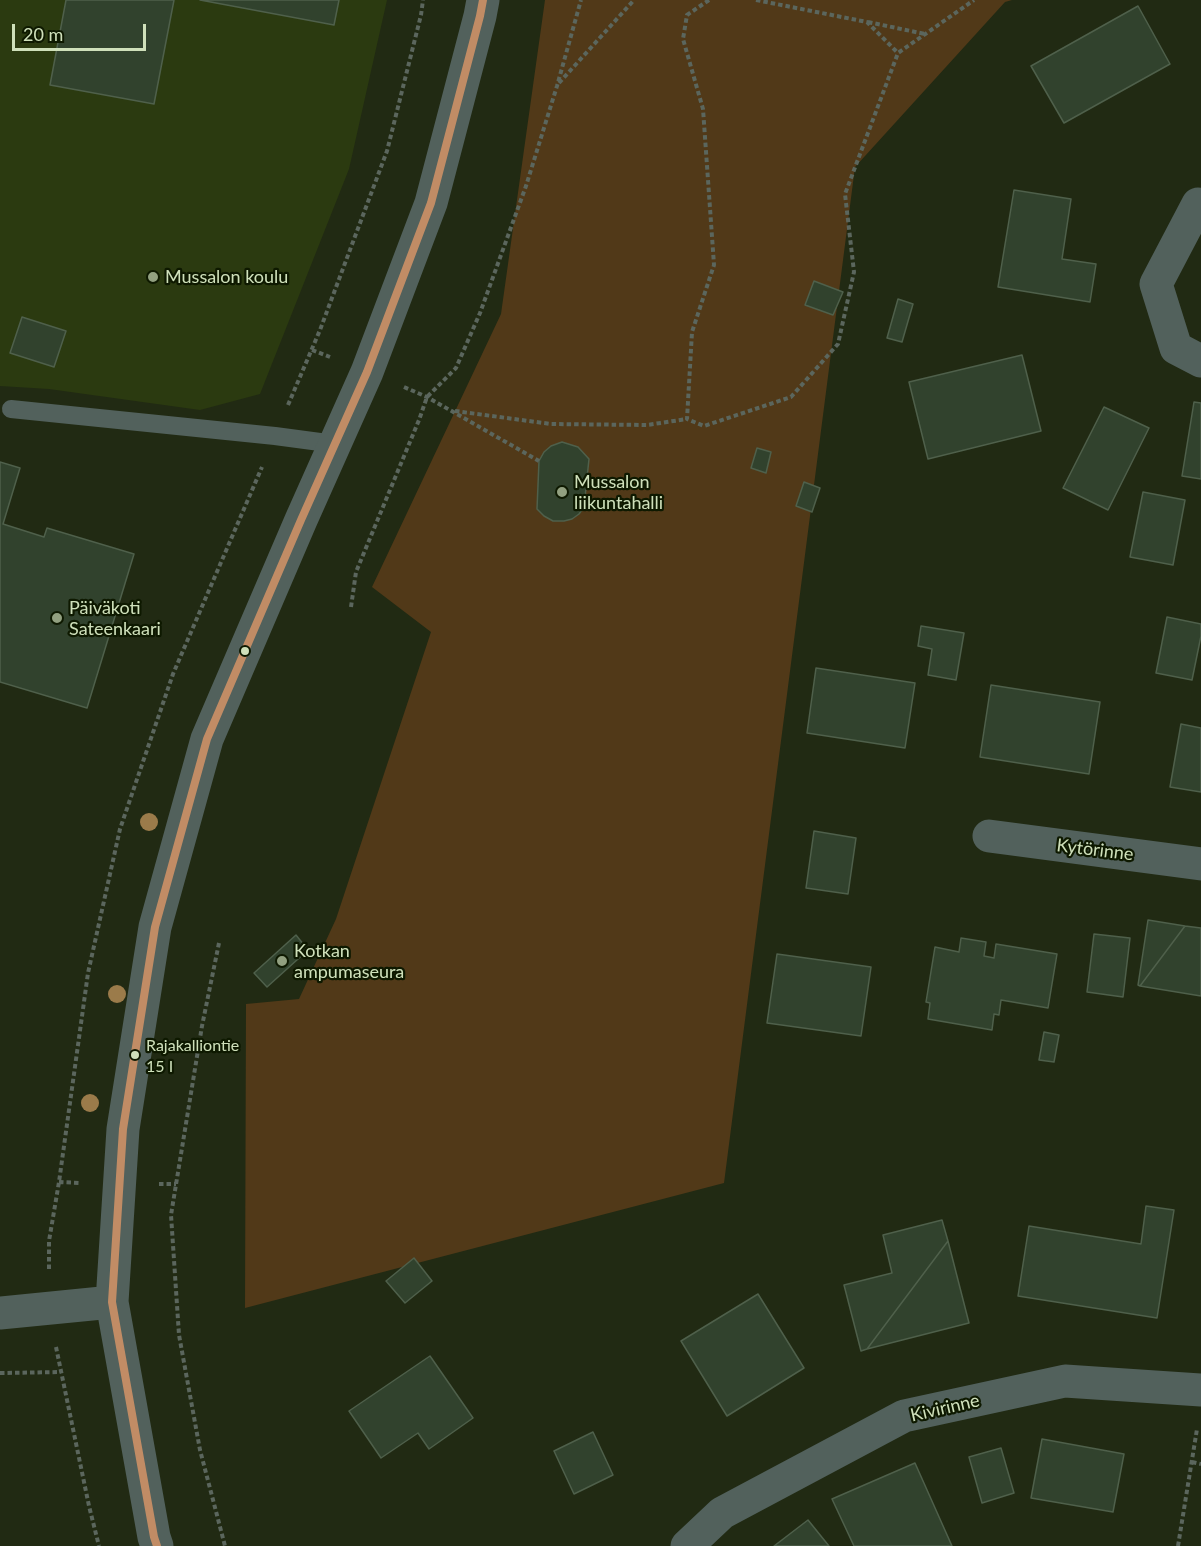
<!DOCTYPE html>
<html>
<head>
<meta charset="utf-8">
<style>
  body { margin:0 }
  #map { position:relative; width:1201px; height:1546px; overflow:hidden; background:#212a13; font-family:Lato,sans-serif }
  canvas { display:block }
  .scale { position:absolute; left:12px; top:24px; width:134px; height:27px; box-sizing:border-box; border:3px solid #cfe0ba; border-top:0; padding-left:8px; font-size:18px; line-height:21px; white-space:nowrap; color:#cfe0ba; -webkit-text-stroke:4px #0e1900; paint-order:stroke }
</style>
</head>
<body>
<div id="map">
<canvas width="1201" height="1546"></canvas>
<div class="scale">20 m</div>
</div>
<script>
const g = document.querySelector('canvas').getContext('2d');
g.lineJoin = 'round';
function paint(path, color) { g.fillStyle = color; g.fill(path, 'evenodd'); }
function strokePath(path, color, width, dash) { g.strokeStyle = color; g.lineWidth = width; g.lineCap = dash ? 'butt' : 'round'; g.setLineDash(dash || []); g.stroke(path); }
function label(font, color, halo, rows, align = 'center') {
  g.font = font + ' Lato,sans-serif'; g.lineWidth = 4.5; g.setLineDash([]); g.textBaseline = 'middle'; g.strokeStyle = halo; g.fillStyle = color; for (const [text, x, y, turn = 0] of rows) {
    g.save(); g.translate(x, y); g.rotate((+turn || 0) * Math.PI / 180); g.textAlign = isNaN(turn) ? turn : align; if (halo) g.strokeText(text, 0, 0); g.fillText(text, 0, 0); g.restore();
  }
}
const built = new Path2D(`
  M0,0H387L349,169L260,394L200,410L49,389L0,386Z`);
const green = new Path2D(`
  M545,0H1012L1005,2L855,167L724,1183L245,1308L246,1004L299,999L336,919L431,632L372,587L501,314Z`);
const building = new Path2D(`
  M66,0H174L154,104L50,85Z
  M200,0H339L334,25Z
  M1138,6L1170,64L1064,123L1031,66Z
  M1014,190L1071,199L1062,259L1096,264L1090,302L998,287Z
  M814,281L843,292L833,315L805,305Z
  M898,299L913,304L902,342L887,338Z
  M22,317L66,331L54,367L10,353Z
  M1022,355L1041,431L928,459L909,382Z
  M1194,402L1201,403V479L1182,476Z
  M1104,407L1149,428L1108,510L1063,488Z
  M562,442L578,447L589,459L584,507L579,514L572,519L564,521H553L544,516L537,509L539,461L544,452L551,446Z
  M757,448L771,452L766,473L751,468Z
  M0,462L20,468L3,524L44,537L47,528L134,554L87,708L0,682Z
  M804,482L820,488L812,512L796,506Z
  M1143,492L1185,500L1173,565L1130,557Z
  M1167,617L1201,624V636L1192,680L1156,673Z
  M921,626L964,633L956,680L928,675L932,649L918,646Z
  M816,668L915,683L905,748L807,733Z
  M991,685L1100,702L1089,774L980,757Z
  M1181,724L1201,728V792L1170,787Z
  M814,831L856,838L848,894L806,888Z
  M1148,920L1185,926L1140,986L1138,985Z
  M1185,926L1201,928V996L1140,986Z
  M1094,934L1130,938L1123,997L1087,992Z
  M296,935L308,950L267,987L254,973Z
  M961,938L986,942L984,956L994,958L996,944L1057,954L1048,1008L1001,1000L999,1015L994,1014L992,1030L928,1019L930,1003L926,1002L935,947L959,952Z
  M777,954L871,967L861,1036L767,1023Z
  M1044,1032L1059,1035L1054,1062L1039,1060Z
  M1146,1206L1174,1210L1157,1318L1018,1296L1029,1226L1141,1244Z
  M942,1220L948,1241L867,1349L861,1351L844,1285L892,1273L883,1235Z
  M948,1241L969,1323L867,1349Z
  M414,1258L432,1281L405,1303L386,1281Z
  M758,1294L804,1368L727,1416L681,1341Z
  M430,1356L473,1418L429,1449L418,1433L381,1458L349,1411Z
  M593,1432L613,1475L574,1494L554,1451Z
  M1042,1439L1124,1454L1113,1512L1031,1498Z
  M1001,1448L1014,1493L982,1503L969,1457Z
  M915,1463L952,1546H854L832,1499Z
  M808,1520L829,1546H774Z`);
const path = new Path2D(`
  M709,0L687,15L683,39L703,109L714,265L692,332L687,419L704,426L791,397L838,344L854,272L845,194L898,53L974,0
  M756,0L867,22L898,53
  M868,22L925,34
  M559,83L634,0
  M312,350L330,357
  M404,387L427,397L539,461
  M288,405L320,330L387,151L421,15L423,0
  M455,411L551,424L647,425L687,419
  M351,607L356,572L419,420L427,397L456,368L480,313L526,186L557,86L581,0
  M219,943L202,1026L171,1215L179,1335L200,1450L225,1546
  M59,1182L80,1183
  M159,1184H176
  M49,1269V1241L59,1182L88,973L120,829L173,674L262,467
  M56,1347L89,1506L99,1546
  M0,1373L61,1372
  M1192,1462L1201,1464
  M1178,1546L1197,1429`);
const service = new Path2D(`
  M11,409L275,436L335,444`);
const minor = new Path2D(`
  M1201,205L1198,204L1156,284L1176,348L1201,361
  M989,836L1201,864
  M687,1546L722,1513L904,1416L1065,1381L1201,1390`);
const tertiary = new Path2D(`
  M0,1313L112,1302
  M157,1546L154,1537L112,1302L123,1129L155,927L207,739L301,520L367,372L431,203L480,16L483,0`);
const bus1 = new Path2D(`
  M157,1546L154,1537L112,1302L123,1129L155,927L207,739L301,520L367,372L431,203L480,16L483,0`);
const trees = [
  [149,822],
  [117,994],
  [90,1103]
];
const markers = [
  [153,277,6,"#92a080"],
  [562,492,6,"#92a080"],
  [57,618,6,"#92a080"],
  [245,651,5,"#cfe0ba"],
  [282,961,6,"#92a080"],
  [135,1055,5,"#cfe0ba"]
];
const busNames = [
  ["Rajakalliontie",146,1046],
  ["15 I",146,1067]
];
const poiNames = [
  ["Mussalon koulu",165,277],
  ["Mussalon",574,482],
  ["liikuntahalli",574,503],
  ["Päiväkoti",69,608],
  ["Sateenkaari",69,629],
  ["Kotkan",294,951],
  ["ampumaseura",294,972]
];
const streetNames = [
  ["Kytörinne",1095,850,7],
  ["Kivirinne",945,1408,-13]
];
paint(built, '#2b3a10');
paint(green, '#513918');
paint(building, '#31422d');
strokePath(building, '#4f604b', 1.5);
strokePath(path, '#5b665d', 4, [4.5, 3]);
strokePath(service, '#52615c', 18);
strokePath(minor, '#52615c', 33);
strokePath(tertiary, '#52615c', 33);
strokePath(bus1, '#c18c65', 8);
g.fillStyle = '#9b7b4a';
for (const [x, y] of trees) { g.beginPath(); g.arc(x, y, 9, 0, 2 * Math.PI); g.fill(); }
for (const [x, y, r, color] of markers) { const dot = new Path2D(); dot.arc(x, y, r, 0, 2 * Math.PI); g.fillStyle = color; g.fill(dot); strokePath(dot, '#0e1900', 2); }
label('16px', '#cfe0ba', '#0e1900', busNames, 'left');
label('18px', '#cfe0ba', '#0e1900', poiNames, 'left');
label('18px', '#cfe0ba', '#0e1900', streetNames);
</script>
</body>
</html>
